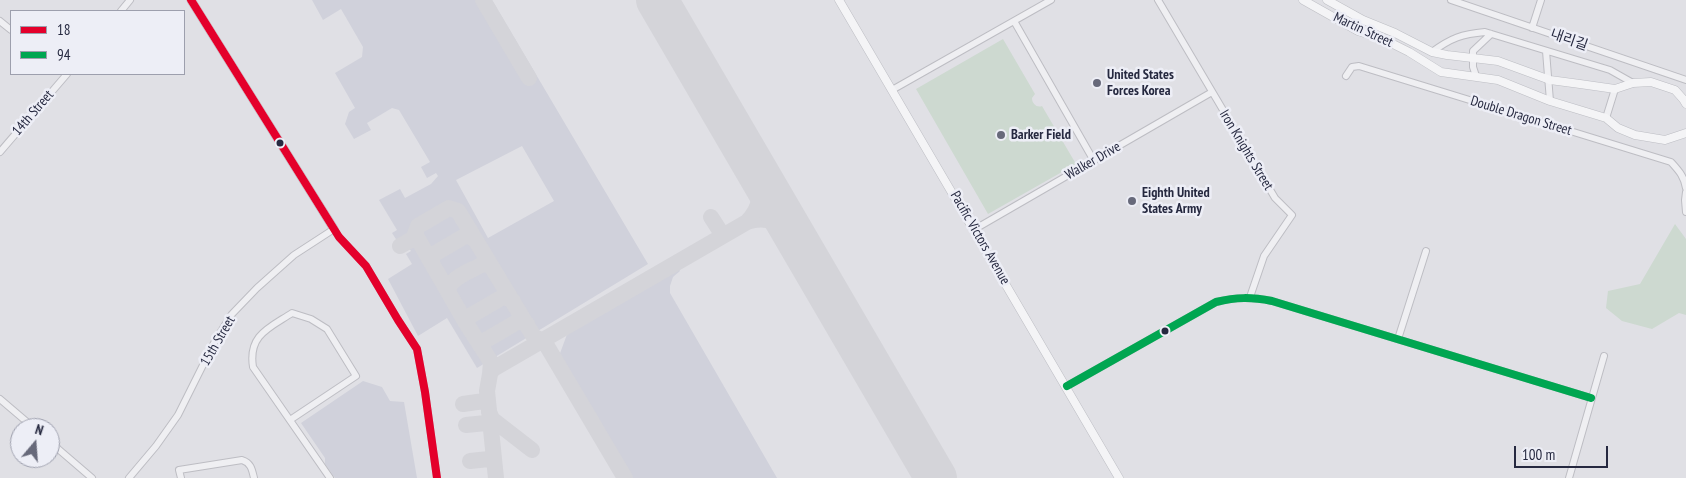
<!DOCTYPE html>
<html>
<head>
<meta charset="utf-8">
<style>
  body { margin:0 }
  #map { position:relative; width:1686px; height:478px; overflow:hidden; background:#e0e0e5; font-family:"PT Sans Narrow",sans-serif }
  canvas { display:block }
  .legend { position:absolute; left:10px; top:10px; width:175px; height:65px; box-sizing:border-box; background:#edeef6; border:1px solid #9d9fad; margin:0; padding:6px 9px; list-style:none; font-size:15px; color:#262940 }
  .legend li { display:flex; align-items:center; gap:10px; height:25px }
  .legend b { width:25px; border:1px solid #9d9fad }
  .north { position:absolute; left:10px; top:418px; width:50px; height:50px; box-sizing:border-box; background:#edeef6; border:1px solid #9d9fad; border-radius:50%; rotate:18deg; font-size:14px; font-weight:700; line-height:20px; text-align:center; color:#262940 }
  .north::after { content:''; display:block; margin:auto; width:18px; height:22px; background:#67697a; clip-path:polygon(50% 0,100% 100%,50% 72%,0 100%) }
  .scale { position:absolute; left:1514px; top:446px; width:94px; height:22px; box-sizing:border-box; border:2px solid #262940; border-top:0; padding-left:6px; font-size:15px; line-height:18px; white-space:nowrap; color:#262940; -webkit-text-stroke:4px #edeef6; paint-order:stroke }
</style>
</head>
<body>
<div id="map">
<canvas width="1686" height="478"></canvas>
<ul class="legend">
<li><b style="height:6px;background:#e4002b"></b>18</li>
<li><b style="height:6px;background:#00a651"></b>94</li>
</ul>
<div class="north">N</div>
<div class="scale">100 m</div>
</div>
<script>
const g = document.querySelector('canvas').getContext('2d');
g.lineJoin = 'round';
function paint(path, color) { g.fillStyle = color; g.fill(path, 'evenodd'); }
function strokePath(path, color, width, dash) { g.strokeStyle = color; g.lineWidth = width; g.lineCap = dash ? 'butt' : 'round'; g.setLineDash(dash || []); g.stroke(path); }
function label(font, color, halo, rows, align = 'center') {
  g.font = font + ' "PT Sans Narrow","Noto Sans KR",sans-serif'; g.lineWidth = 5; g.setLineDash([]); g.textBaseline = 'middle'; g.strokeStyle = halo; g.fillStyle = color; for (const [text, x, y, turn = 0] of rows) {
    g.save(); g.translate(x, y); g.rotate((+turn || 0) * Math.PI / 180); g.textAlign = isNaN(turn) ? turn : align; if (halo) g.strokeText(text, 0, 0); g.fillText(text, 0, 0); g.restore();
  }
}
const built = new Path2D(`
  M312,0H492L648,264L477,368L447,318L418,336L388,279L412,264L406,254L411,251L408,247L403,250L392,233L397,230L379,200L400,189L405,198L431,184L438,176L436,173L427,178L421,167L430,162L399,110L392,108L367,123L371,130L354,139L345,124L349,112L355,108L335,73L362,57L363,47L341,9L323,20ZM522,146L554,201L488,238L456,180Z
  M676,265L680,271L673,277L670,286V293L777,478H631L559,356L569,329Z
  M363,381L382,387L390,401L404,402L417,478H335L325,464V458L301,423Z`);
const green = new Path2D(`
  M1003,39L1035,94L1032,98C1032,104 1037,108 1042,106L1076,164L988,214L916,89Z
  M1675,224L1686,239V315L1679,313L1652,329L1622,321L1606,308L1608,291L1640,284Z`);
const taxiway = new Path2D(`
  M483,0L529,78
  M711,217L720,231L721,234L719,238
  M747,222C762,206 762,192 757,172
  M400,246L416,237
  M432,263V258L434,254L465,236H470L474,239
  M448,292C448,278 471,271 481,265L486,264L492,267
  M466,323L470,316L501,298L507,297L513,301
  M483,349V344L486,340L517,322H521L527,324
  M490,374L491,362L466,323L415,234L418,226L449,208L458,211L534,337L544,341L625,478
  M463,404L484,401L487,396
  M489,412L492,419L532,450
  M466,425L486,423L489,419
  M470,461L489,459L493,454
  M496,478L487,391L490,374L493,369L747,222C768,215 781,224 795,238`);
const runway = new Path2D(`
  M657,0L936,478`);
const minor = new Path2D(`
  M1158,0L1275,198L1292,215L1264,256L1250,297
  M1451,0L1686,80
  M121,11L130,0
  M0,21L11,30
  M1014,21L1094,161
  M1532,28L1541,0
  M1546,51L1550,101
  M1432,52C1451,38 1462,34 1485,32L1610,70L1633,83
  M1346,76L1352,67L1359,66L1671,162C1679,171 1684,176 1686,188
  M1476,76L1473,67V51L1491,34
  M892,90L1051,0
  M1606,118L1615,89
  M0,152L67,74
  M1686,192L1685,200L1686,212
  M975,229L1212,92
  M1398,339L1426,251
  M1067,386L1216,302C1237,297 1251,297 1272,301L1591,398
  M0,399L34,428
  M290,420L356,376L327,329L311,319L292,313C269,328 248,335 253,367L330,478
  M50,442L92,478
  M129,478L156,446L178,415L215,341L232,314L257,288L294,255L334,229L339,237L366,266L398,320L417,349L425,392L437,478
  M181,478L179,470L242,460C251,463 252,469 254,478
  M1569,478L1604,356`);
const major = new Path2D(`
  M191,0L334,229
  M839,0L1119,478
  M1303,0L1358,31L1385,40L1409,52L1441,72L1498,80L1550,101L1606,118L1618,128L1635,135L1665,140L1686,133
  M1327,0L1363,20L1395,33L1432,52L1447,55L1498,61L1550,80L1580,84L1615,89L1633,83L1651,82L1675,90L1683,99L1686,104`);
const bus1 = new Path2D(`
  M191,0L339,237L366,266L398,320L417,349L425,392L437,478`);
const bus2 = new Path2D(`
  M1067,386L1216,302C1237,297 1251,297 1272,301L1591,398`);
const markers = [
  [1097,83,5,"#67697a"],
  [1001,135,5,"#67697a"],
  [280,143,4.5,"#262940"],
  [1132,201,5,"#67697a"],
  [1165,331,4.5,"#262940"]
];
const streetNames = [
  ["Martin Street",1363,30,25],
  ["내리길",1569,40,19],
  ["14th Street",33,113,-49],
  ["Double Dragon Street",1521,116,17],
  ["Iron Knights Street",1246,150,59],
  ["Walker Drive",1093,161,-30],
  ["Pacific Victors Avenue",980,238,60],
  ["15th Street",218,341,-60]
];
const poiNames = [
  ["United States",1107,75],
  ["Forces Korea",1107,91],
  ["Barker Field",1011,135],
  ["Eighth United",1142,193],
  ["States Army",1142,209]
];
paint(built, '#d0d1db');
paint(green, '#cdd9d0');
strokePath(taxiway, '#d4d4d9', 16);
strokePath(runway, '#d4d4d9', 42);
strokePath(minor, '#bdbdc3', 8);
strokePath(major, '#bcbdc3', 9);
strokePath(minor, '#efeff2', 6);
strokePath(major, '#f4f4f6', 8);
strokePath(bus1, '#e4002b', 8);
strokePath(bus2, '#00a651', 8);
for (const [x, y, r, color] of markers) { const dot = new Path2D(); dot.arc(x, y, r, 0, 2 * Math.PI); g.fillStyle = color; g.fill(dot); strokePath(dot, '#edeef6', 2); }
label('14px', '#262940', '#edeef6', streetNames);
label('bold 14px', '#262940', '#edeef6', poiNames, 'left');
</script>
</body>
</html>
